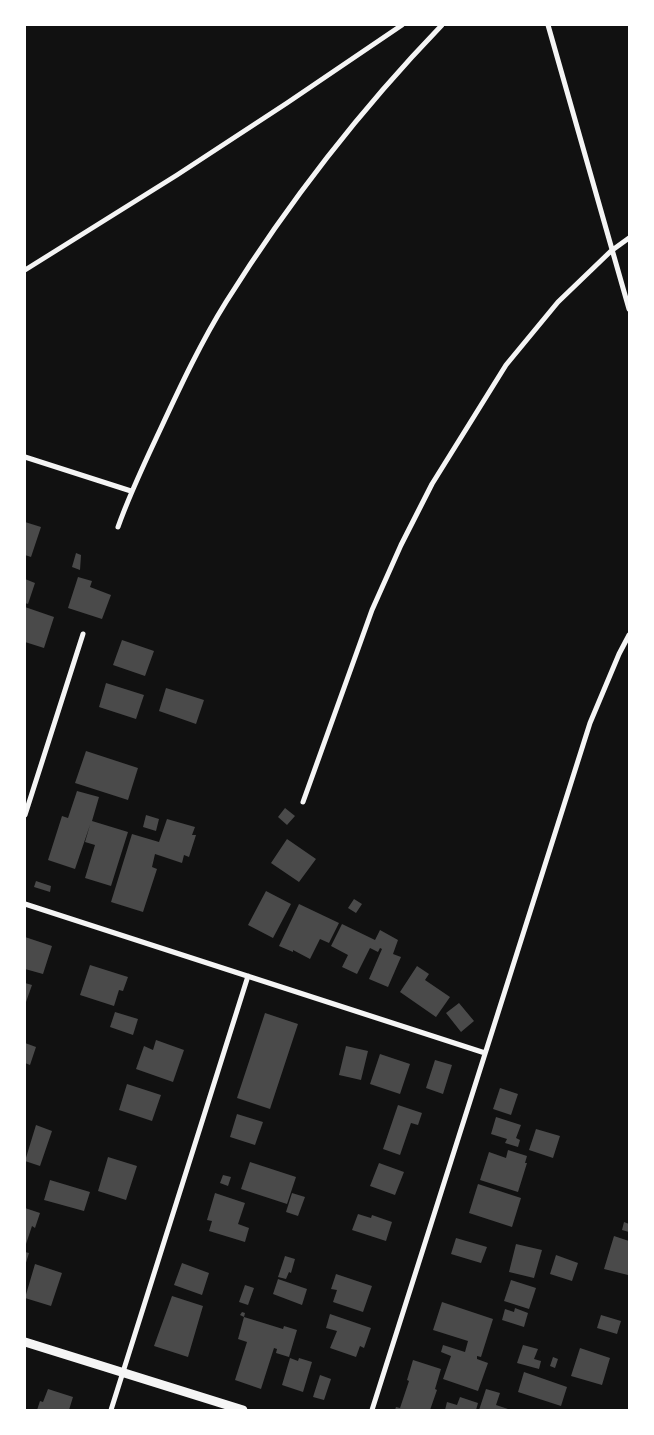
<!DOCTYPE html>
<html>
<head>
<meta charset="utf-8">
<style>
  body { margin:0 }
  #map { position:relative; width:654px; height:1435px; overflow:hidden; background:#111; font-family:Barlow,sans-serif }
  canvas { display:block }
  .frame { position:absolute; inset:0; border:26px solid #fff; pointer-events:none }
</style>
</head>
<body>
<div id="map">
<canvas width="654" height="1435"></canvas>
<div class="frame"></div>
</div>
<script>
const g = document.querySelector('canvas').getContext('2d');
g.lineJoin = 'round';
function paint(path, color) { g.fillStyle = color; g.fill(path, 'evenodd'); }
function strokePath(path, color, width, dash) { g.strokeStyle = color; g.lineWidth = width; g.lineCap = dash ? 'butt' : 'round'; g.setLineDash(dash || []); g.stroke(path); }
const building = new Path2D(`
  M25,522L41,527L31,557L25,555Z
  M76,553L81,555L80,570L72,567Z
  M78,577L92,581L90,587L111,595L102,619L68,608Z
  M25,579L35,583L28,604L25,603Z
  M25,607L54,617L44,648L25,642Z
  M122,640L154,651L145,676L113,665Z
  M106,683L144,695L136,719L99,707Z
  M166,688L204,700L196,724L159,711Z
  M86,751L138,768L128,800L75,783Z
  M77,791L99,797L92,821L128,832L111,886L85,878L95,845L85,842L90,825L75,869L48,860L62,816L68,818Z
  M285,808L295,816L287,825L278,817Z
  M146,815L159,819L156,831L143,827Z
  M167,819L195,827L192,835H196L189,857L184,855L182,863L155,854L152,867L157,869L143,912L111,902L132,834L159,842Z
  M287,839L316,859L299,882L271,863Z
  M36,881L51,886L50,892L34,887Z
  M266,891L291,904L273,938L248,925Z
  M354,899L362,904L356,913L348,908Z
  M299,904L339,923L329,943L320,939L310,959L293,950V952L279,946Z
  M342,924L375,940L380,930L398,940L393,954L401,957L388,987L369,979L382,949L380,948L378,952L370,948L357,974L342,967L348,955L331,946Z
  M25,937L52,946L43,974L25,969Z
  M90,965L128,977L123,991L119,990L114,1006L80,995Z
  M417,966L429,974L425,980L450,997L436,1017L400,992Z
  M25,983L32,985L26,1002L25,1001Z
  M459,1003L474,1021L461,1032L446,1013Z
  M115,1012L138,1019L133,1035L110,1027Z
  M265,1013L298,1024L270,1109L237,1098Z
  M156,1040L184,1050L173,1082L136,1069L144,1046L153,1050Z
  M25,1043L36,1047L30,1065L25,1063Z
  M346,1046L368,1051L361,1080L339,1075Z
  M380,1054L410,1064L400,1094L370,1084Z
  M435,1060L452,1065L443,1094L426,1088Z
  M127,1084L161,1095L152,1121L119,1110Z
  M500,1088L518,1094L511,1115L493,1109Z
  M398,1105L422,1113L418,1125L411,1123L400,1155L383,1149Z
  M237,1114L263,1122L255,1145L230,1137Z
  M496,1117L521,1125L516,1138L520,1140L518,1147L505,1143L507,1139L491,1134Z
  M36,1125L52,1131L40,1166L25,1161Z
  M536,1129L560,1136L553,1158L529,1150Z
  M508,1150L527,1156L525,1163H527L518,1192L480,1180L489,1152L506,1158Z
  M108,1157L137,1166L126,1200L98,1191Z
  M250,1162L296,1177L287,1204L241,1189Z
  M379,1163L404,1172L395,1195L370,1186Z
  M223,1175L231,1177L228,1186L220,1183Z
  M50,1180L90,1192L84,1211L44,1200Z
  M478,1184L521,1198L512,1227L469,1213Z
  M215,1193L245,1203L238,1224L249,1228L245,1242L209,1231L212,1221L207,1220Z
  M292,1193L305,1197L298,1216L286,1212Z
  M25,1208L40,1213L35,1228L32,1226L25,1247Z
  M358,1214L371,1218L372,1215L392,1222L386,1241L352,1230Z
  M624,1222L629,1224V1232L622,1230Z
  M614,1236L629,1241L628,1275L604,1269Z
  M456,1238L487,1247L481,1263L451,1254Z
  M516,1244L542,1250L534,1278L509,1272Z
  M25,1252L29,1253L25,1266Z
  M556,1255L578,1263L572,1281L550,1274Z
  M285,1256L295,1259L291,1273L289,1272L286,1279L278,1277Z
  M182,1263L209,1273L202,1295L174,1285Z
  M35,1264L62,1273L51,1306L25,1298Z
  M336,1274L372,1286L363,1312L333,1302L337,1290L331,1289Z
  M278,1279L307,1289L302,1305L273,1294Z
  M511,1280L536,1288L529,1309L504,1301Z
  M245,1285L254,1288L248,1305L239,1302Z
  M172,1296L203,1306L188,1357L154,1346Z
  M442,1302L493,1319L481,1357L477,1356V1359L488,1363L478,1391L443,1379L451,1356L441,1352L443,1345L465,1352L468,1341L433,1330Z
  M515,1308L528,1313L524,1327L502,1320L505,1309L514,1312Z
  M242,1312L245,1313L244,1317L283,1329L284,1326L297,1330L289,1357L276,1353L277,1349L274,1348L261,1389L235,1380L247,1342L238,1339L244,1317L240,1315Z
  M330,1314L371,1328L364,1348L360,1346L356,1357L330,1348L337,1331L326,1328Z
  M601,1315L621,1321L617,1334L597,1328Z
  M523,1345L538,1349L534,1359L541,1361L539,1369L517,1363Z
  M580,1348L610,1358L602,1385L571,1376Z
  M553,1357L558,1359L555,1368L550,1366Z
  M290,1358L298,1361L299,1358L312,1362L303,1392L282,1385Z
  M413,1360L441,1369L435,1389L437,1390L430,1410H395L396,1407L400,1408L409,1381L407,1380Z
  M524,1372L567,1387L561,1406L518,1392Z
  M320,1375L331,1379L324,1400L313,1397Z
  M48,1389L73,1397L69,1410H37L40,1401L43,1402Z
  M486,1389L500,1393L496,1405L511,1410H479Z
  M460,1397L478,1403L476,1410H445L447,1402L457,1405Z`);
const minor = new Path2D(`
  M548,25L629,309
  M25,270L177,175L287,103L402,25
  M25,457L131,491
  M118,527C130,493 145,462 160,430C180,387 201,342 226,302C288,203 361,109 442,25
  M303,802L372,610L401,545L432,484L506,365L558,302L611,251L629,238
  M25,815L83,634
  M25,904L485,1053
  M111,1410L248,976
  M372,1410L590,723L619,654L629,635`);
const tertiary = new Path2D(`
  M25,1342L243,1410`);
paint(building, '#4a4a4a');
strokePath(minor, '#f5f5f5', 5);
strokePath(tertiary, '#f5f5f5', 9);
</script>
</body>
</html>
